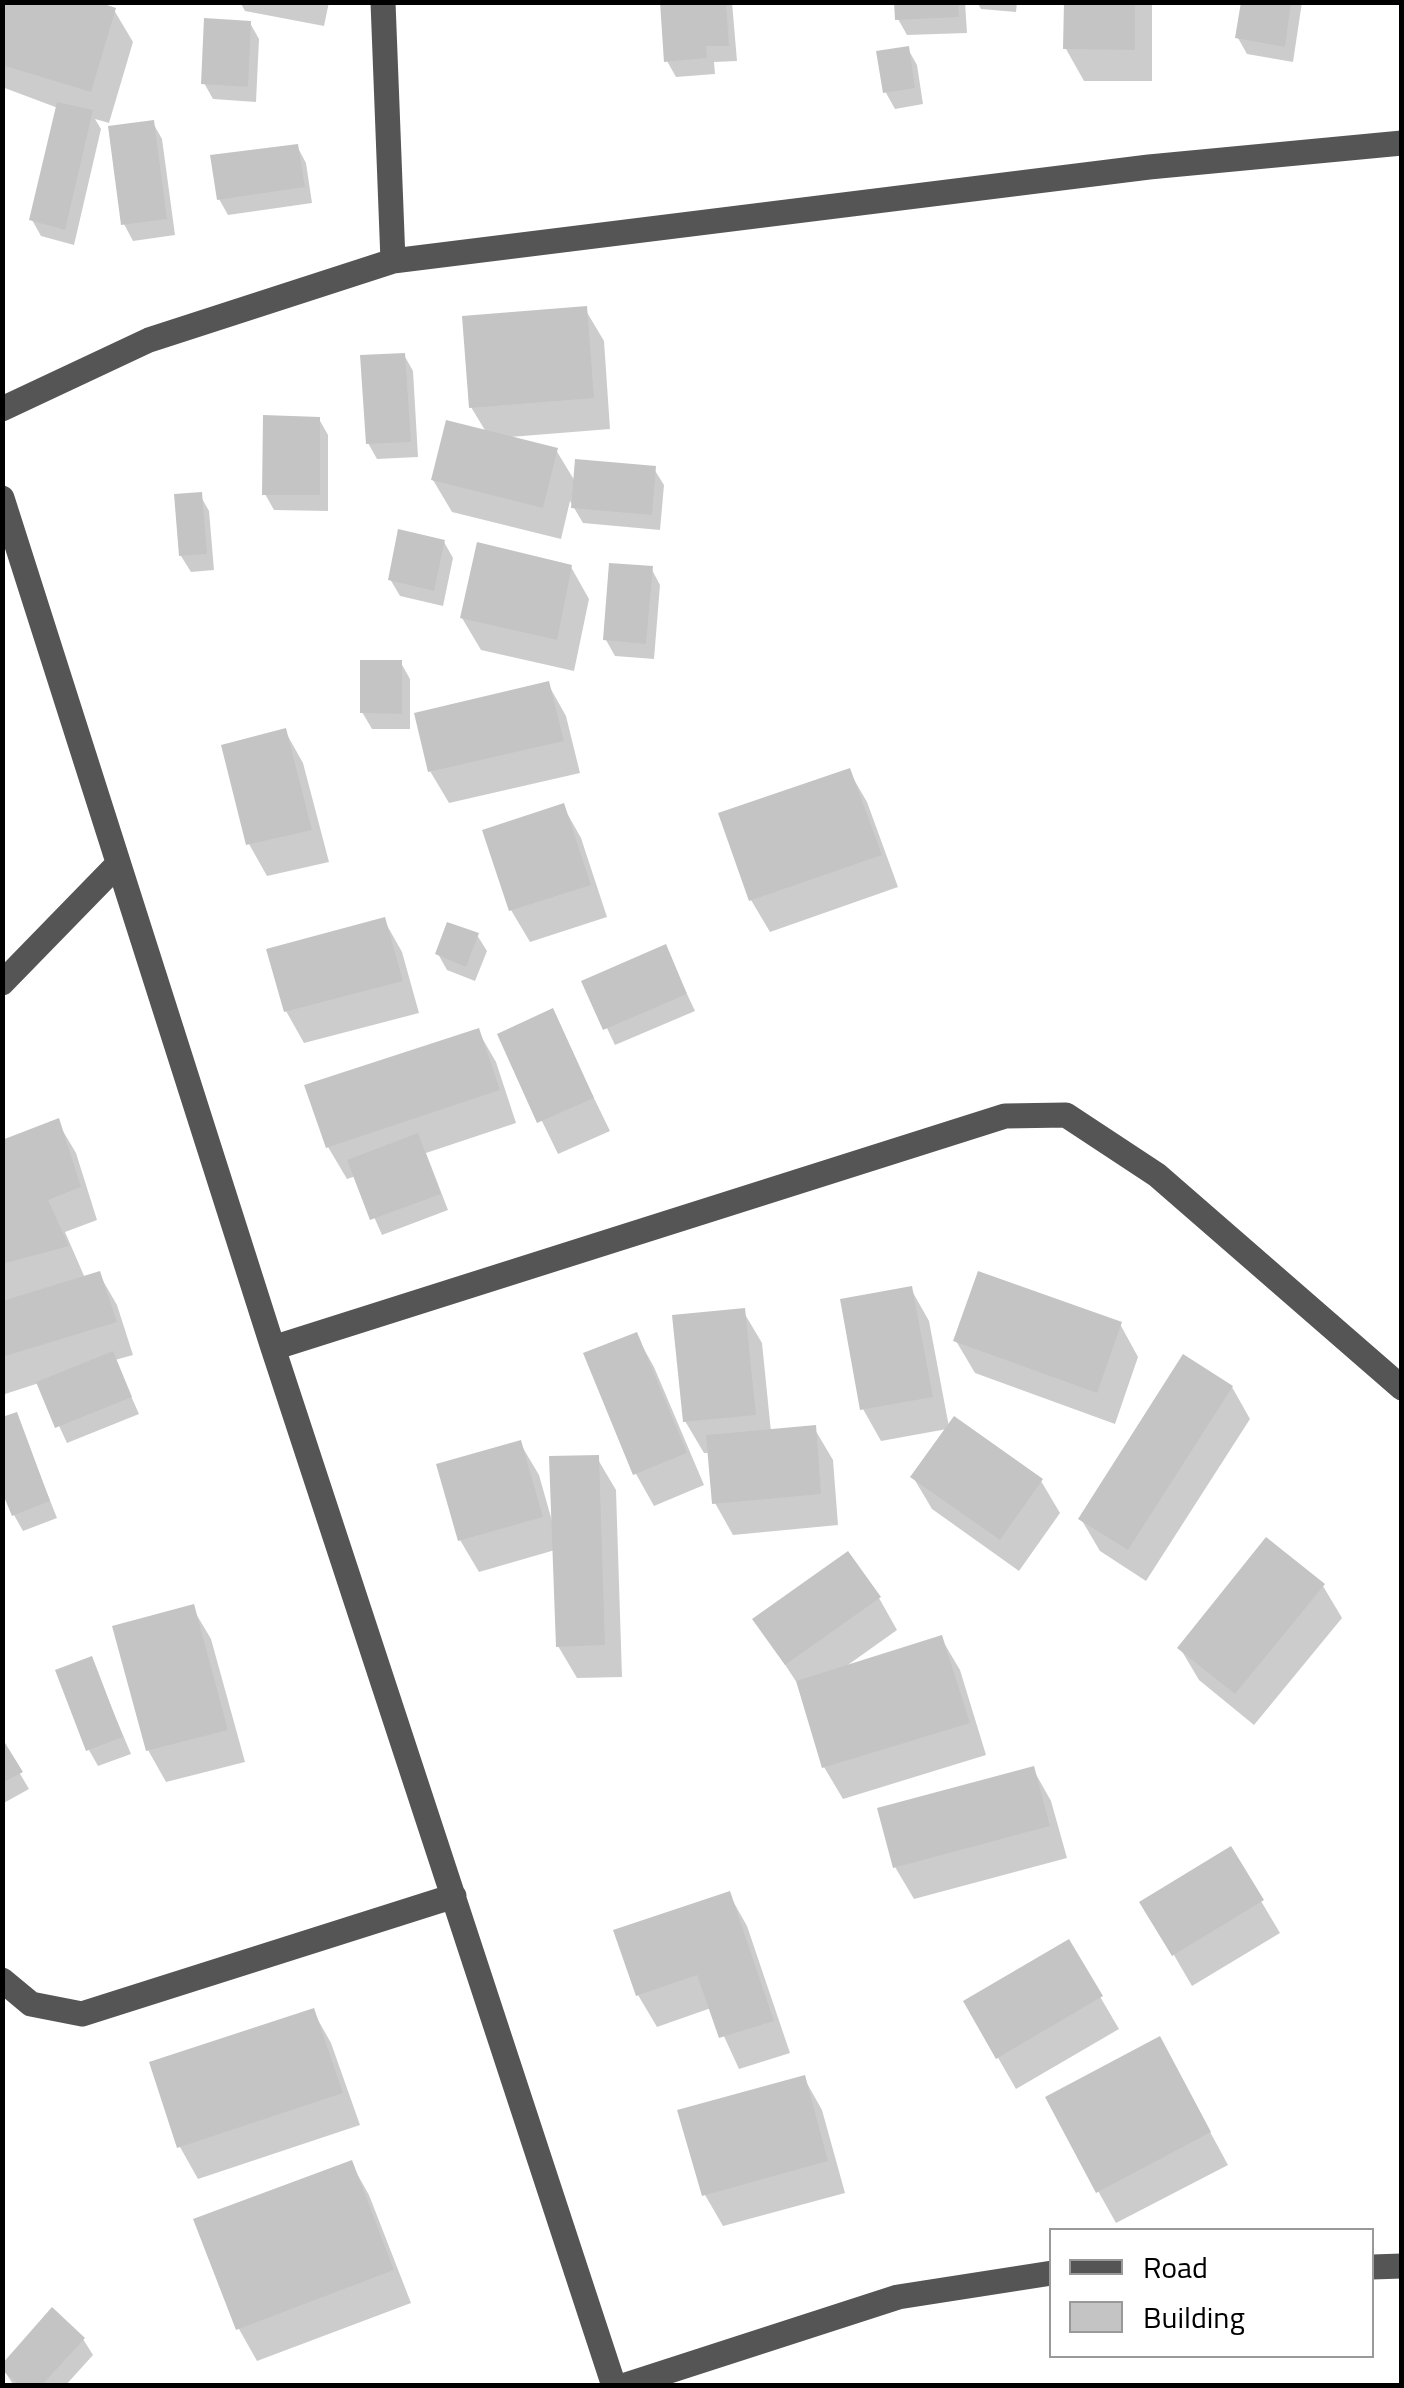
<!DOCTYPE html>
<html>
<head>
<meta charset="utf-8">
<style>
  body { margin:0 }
  #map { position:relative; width:1404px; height:2388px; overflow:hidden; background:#fff; font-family:"Titillium Web",sans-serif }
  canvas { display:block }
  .frame { position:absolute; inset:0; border:5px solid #000; pointer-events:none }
  .legend { position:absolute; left:1049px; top:2228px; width:325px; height:130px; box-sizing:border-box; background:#fff; border:2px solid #999; margin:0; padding:12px 18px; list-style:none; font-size:30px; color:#000 }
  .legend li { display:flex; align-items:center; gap:20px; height:50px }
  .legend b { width:50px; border:2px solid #999 }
</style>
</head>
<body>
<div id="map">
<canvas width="1404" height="2388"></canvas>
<div class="frame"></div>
<ul class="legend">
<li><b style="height:12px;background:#555"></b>Road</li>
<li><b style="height:28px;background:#c4c4c4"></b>Building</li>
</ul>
</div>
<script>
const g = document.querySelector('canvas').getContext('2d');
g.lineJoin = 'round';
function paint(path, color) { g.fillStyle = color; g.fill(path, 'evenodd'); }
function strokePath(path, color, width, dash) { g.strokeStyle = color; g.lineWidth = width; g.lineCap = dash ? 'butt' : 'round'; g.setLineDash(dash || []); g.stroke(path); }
const shadow = new Path2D(`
  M3,2L114,10L133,42L109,123L95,119L101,129L74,245L41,236L32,220L58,108L2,87Z
  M240,2H329L324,26L245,11Z
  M663,2H732L737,61L714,62L715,74L676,77L667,61Z
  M897,2H965L967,33L907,35L898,19Z
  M977,2H1017L1016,12L981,9Z
  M1066,2H1152V81H1084L1066,49Z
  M1244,2H1302L1293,62L1247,54L1238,38Z
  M250,23L259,39L256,102L213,99L204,83Z
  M908,49L917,65L923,104L895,109L886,93Z
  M153,123L162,139L175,235L133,241L124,224Z
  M297,146L306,163L312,203L228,215L219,199Z
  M585,309L604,341L610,429L510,437L556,450L576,483L654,469L664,485L660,530L583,523L570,501L561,539L452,512L433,480L486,432L471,407Z
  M404,355L413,371L418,457L377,459L368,443Z
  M319,419L328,435V511L274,510L265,494Z
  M200,495L209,511L214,570L191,572L181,556Z
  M444,542L453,558L443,606L400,596L390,579Z
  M571,567L589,599L574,671L481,650L462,618Z
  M651,568L660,585L654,659L615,656L606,640Z
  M401,663L410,679V729H372L362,712Z
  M548,684L566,716L580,773L449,803L430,771Z
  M285,731L303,763L329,862L267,876L249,844Z
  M849,771L867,802L898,887L770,932L751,900Z
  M563,806L581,838L607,917L530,942L511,910Z
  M384,920L402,952L419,1013L304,1043L286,1011Z
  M477,935L487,951L475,981L447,970L438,954Z
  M665,947L695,1011L615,1045L585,982Z
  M552,1012L610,1131L558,1154L500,1035Z
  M478,1031L496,1062L516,1123L426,1153L448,1210L382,1235L356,1176L347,1179L328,1147Z
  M57,1121L76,1153L97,1220L65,1232L85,1278L99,1274L117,1305L133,1355L115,1360L139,1414L67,1443L39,1383L2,1395V1142Z
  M911,1289L929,1321L949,1427L1041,1481L1060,1513L1019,1571L932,1509L913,1477L947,1429L881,1441L863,1409Z
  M743,1311L762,1343L771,1432L814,1428L833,1460L838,1525L733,1535L715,1503L710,1453H704L685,1421Z
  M1120,1324L1138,1357L1115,1424L975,1373L956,1341Z
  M636,1335L654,1367L704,1485L654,1506L636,1474L587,1355Z
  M1232,1387L1250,1419L1146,1581L1100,1551L1081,1519Z
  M16,1415L57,1518L23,1531L14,1515Z
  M520,1443L539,1475L552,1521L597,1458L616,1490L622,1677L577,1678L558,1646L555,1550L479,1572L460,1540Z
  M1323,1586L1342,1618L1254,1725L1199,1680L1180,1648Z
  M879,1598L897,1630L845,1667L941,1638L960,1670L986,1755L843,1799L824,1767L801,1689L755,1619Z
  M192,1607L211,1639L245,1762L166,1782L148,1750Z
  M91,1659L131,1754L98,1766L89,1750Z
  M2,1743L29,1789L2,1804Z
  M1033,1769L1051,1801L1067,1858L914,1899L895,1867Z
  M1230,1849L1280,1933L1192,1986L1143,1902Z
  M729,1894L747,1926L790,2053L739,2069L711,2008L657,2027L638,1995Z
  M1068,1942L1119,2029L1016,2089L966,2002Z
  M313,2011L331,2043L360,2125L198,2179L180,2147Z
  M1177,2071L1228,2165L1116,2223L1098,2191Z
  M804,2078L822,2110L845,2193L723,2226L705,2195Z
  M351,2163L369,2195L411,2303L257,2361L239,2329L197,2221Z
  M83,2339L93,2355L65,2386H14L2,2367Z`);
const building = new Path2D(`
  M2,2H98L116,8L91,92L2,65Z
  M660,2H726L729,46H706L707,58L664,62Z
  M894,2H958L959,17L895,20Z
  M1064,2H1135V50L1063,49Z
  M1241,2H1291L1285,47L1235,38Z
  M204,18L251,21L248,87L201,84Z
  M909,46L915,88L883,93L876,51Z
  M57,102L93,110L65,230L29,220Z
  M154,120L167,219L121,225L108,126Z
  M298,144L305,187L217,200L210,155Z
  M587,306L594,398L469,408L462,316Z
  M405,353L411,442L366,444L360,355Z
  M263,415L320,417V495H262Z
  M446,420L558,448L543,508L431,480Z
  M575,459L656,466L652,515L571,508Z
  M202,492L207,554L179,556L174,494Z
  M398,529L445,540L434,591L388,580Z
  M477,542L572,565L557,640L460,618Z
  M609,563L653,566L646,644L603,640Z
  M360,660H402V714L360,713Z
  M549,681L564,741L428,772L414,713Z
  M286,728L312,830L246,845L221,745Z
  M850,768L882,855L749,901L718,813Z
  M564,803L591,885L509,911L482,830Z
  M385,917L403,981L284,1012L266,949Z
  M447,922L479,933L466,967L435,954Z
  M666,944L687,994L603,1030L581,981Z
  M553,1008L594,1098L537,1123L497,1034Z
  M479,1028L500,1090L326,1148L304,1085Z
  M59,1118L81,1187L48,1200L69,1246L2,1264V1140Z
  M418,1133L441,1194L370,1220L347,1160Z
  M100,1271L117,1322L2,1357V1301Z
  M978,1271L1122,1322L1097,1393L953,1341Z
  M912,1286L933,1397L860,1410L840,1299Z
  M745,1308L756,1415L683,1422L672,1315Z
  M637,1332L687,1453L633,1475L583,1353Z
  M113,1351L132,1397L55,1428L36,1382Z
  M1183,1354L1233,1386L1128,1550L1078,1519Z
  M17,1412L50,1501L12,1516L2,1492V1417Z
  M954,1416L1043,1479L1000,1540L910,1477Z
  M816,1425L821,1494L712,1504L706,1435Z
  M521,1440L543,1517L458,1541L436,1464Z
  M599,1455L605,1645L556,1647L549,1456Z
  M1266,1537L1325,1584L1235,1694L1177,1648Z
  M848,1551L881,1597L785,1665L752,1619Z
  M194,1604L228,1730L146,1751L112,1626Z
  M942,1635L970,1723L822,1768L796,1681Z
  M92,1656L123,1737L86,1751L55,1670Z
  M2,1738L23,1772L2,1783Z
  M1034,1766L1050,1826L893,1868L877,1808Z
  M1231,1846L1264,1900L1172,1956L1139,1902Z
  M730,1891L774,2021L719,2038L697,1975L636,1996L613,1930Z
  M1069,1939L1103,1996L996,2059L963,2001Z
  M314,2008L343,2093L177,2148L149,2062Z
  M1160,2036L1211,2132L1096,2193L1045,2097Z
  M805,2075L828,2161L702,2196L677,2110Z
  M352,2160L394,2270L236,2330L193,2219Z
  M52,2307L85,2338L41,2386H20L2,2370V2364Z`);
const minor = new Path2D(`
  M383,2L393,261
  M2,409L149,340L393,261L1149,167L1402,143
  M2,498L273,1348L614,2386
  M2,983L118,864
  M273,1348L1005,1116L1066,1115L1157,1175L1402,1388
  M2,1980L31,2004L82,2014L454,1896
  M1372,2267L1402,2266
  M623,2386L898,2297L1052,2273`);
paint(shadow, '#0003');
paint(building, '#c4c4c4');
strokePath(minor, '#555', 25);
</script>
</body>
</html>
